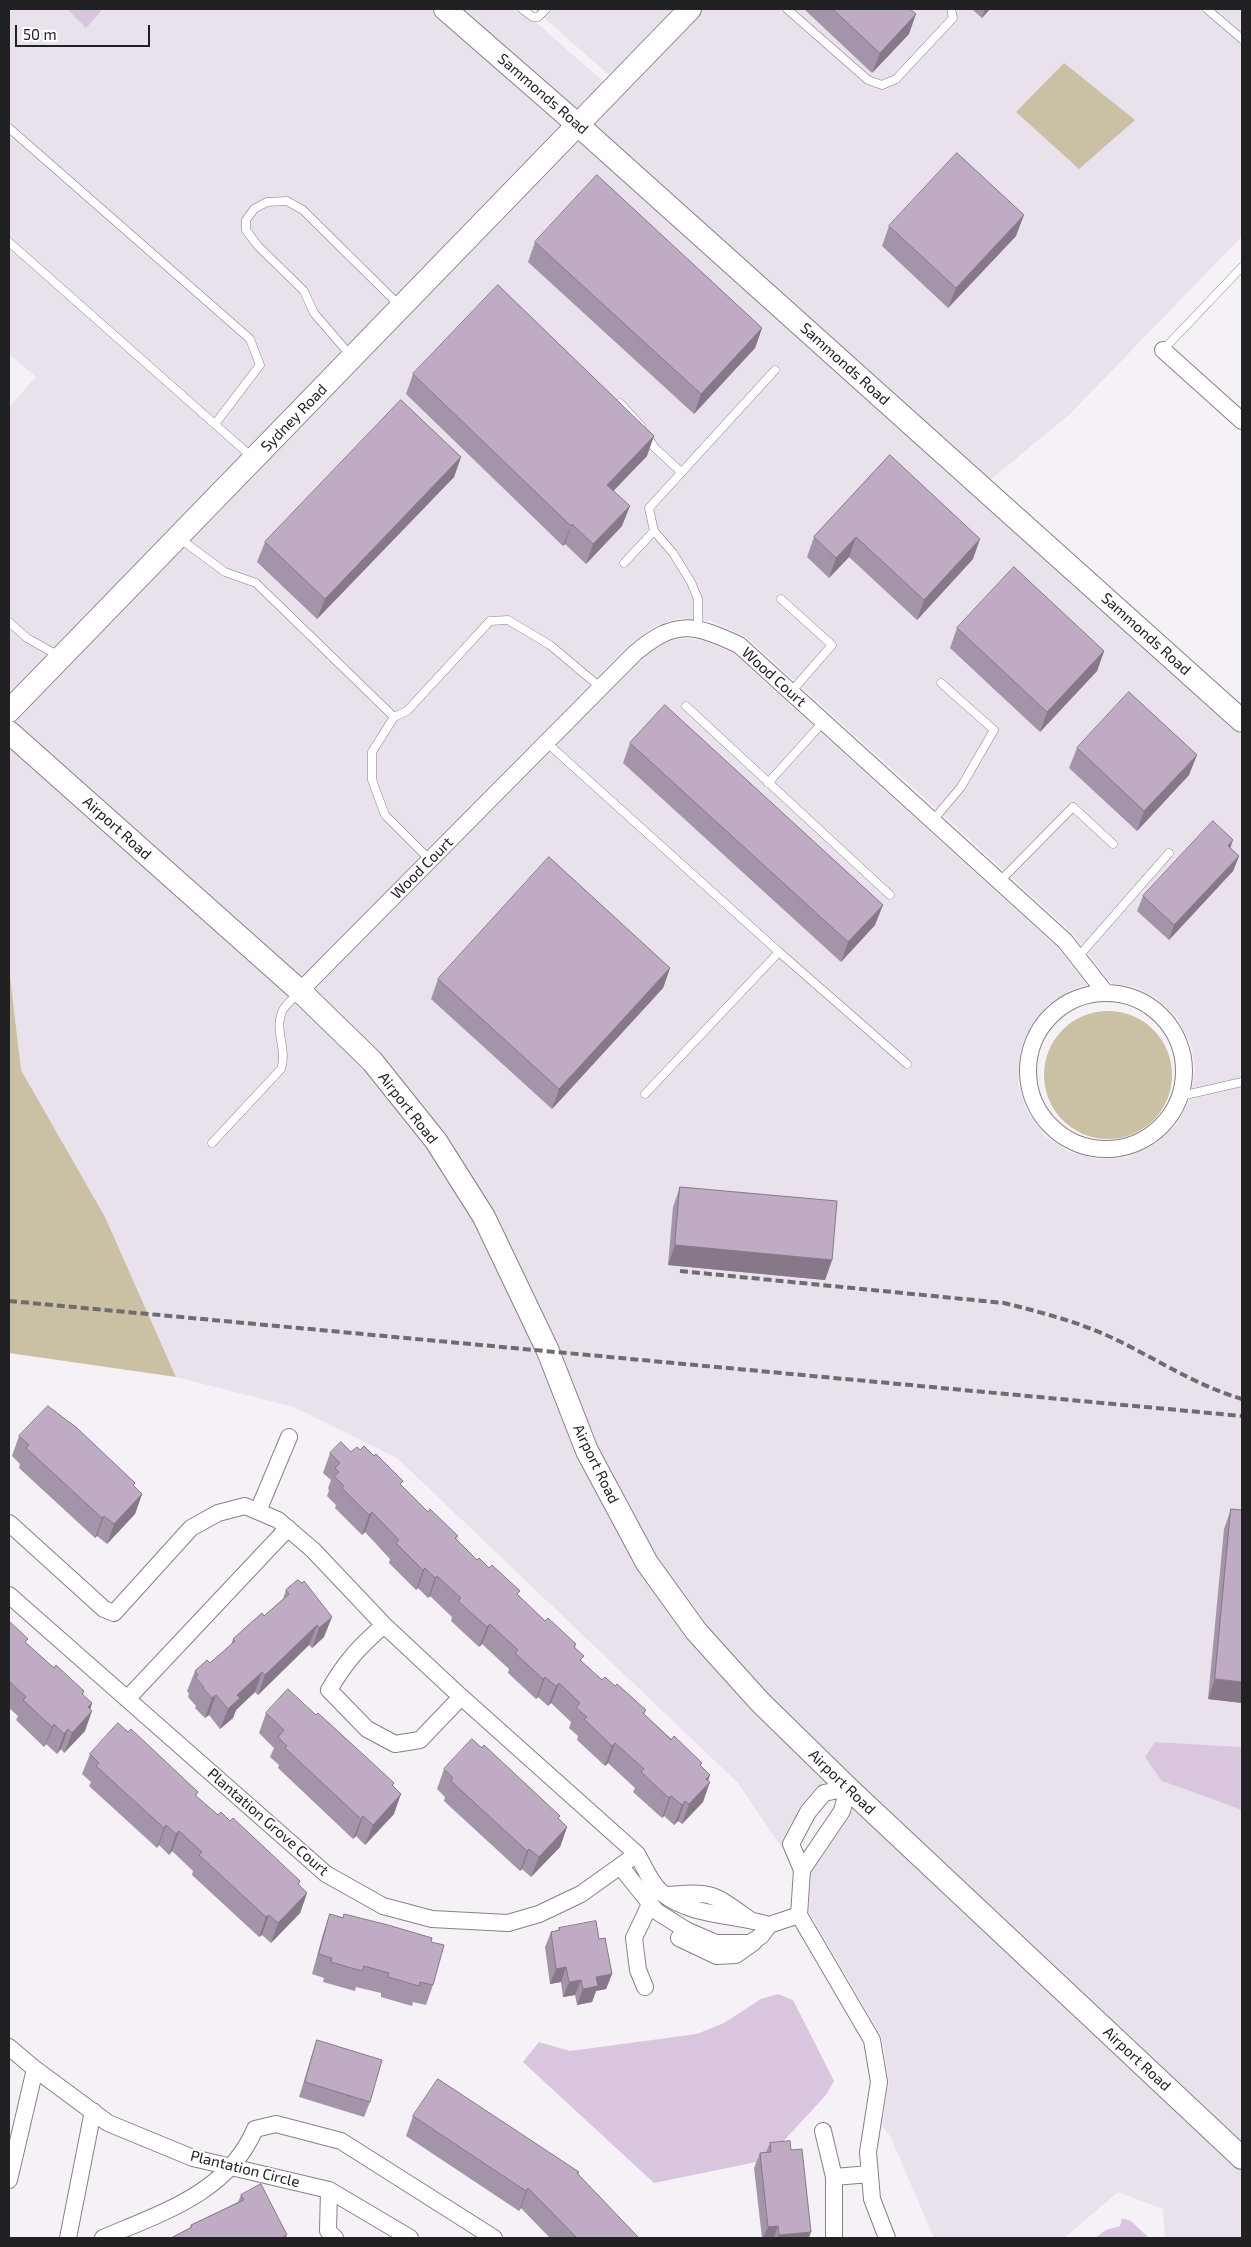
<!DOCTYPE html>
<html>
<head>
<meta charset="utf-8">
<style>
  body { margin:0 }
  #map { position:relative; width:1251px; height:2247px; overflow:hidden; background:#f5f1f6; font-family:"Exo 2",sans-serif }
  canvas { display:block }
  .frame { position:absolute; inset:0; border:10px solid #212022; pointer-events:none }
  .scale { position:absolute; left:15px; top:25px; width:135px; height:22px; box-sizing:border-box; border:2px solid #212022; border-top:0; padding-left:6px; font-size:15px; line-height:18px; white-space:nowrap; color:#212022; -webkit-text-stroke:4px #fff; paint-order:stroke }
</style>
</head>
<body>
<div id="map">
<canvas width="1251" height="2247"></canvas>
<div class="frame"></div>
<div class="scale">50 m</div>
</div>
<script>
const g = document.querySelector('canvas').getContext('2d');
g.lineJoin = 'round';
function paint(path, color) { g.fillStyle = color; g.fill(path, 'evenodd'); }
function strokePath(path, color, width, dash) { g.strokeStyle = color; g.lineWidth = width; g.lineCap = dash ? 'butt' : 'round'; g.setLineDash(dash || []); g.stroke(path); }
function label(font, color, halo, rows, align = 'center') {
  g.font = font + ' "Exo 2",sans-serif'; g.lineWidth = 4; g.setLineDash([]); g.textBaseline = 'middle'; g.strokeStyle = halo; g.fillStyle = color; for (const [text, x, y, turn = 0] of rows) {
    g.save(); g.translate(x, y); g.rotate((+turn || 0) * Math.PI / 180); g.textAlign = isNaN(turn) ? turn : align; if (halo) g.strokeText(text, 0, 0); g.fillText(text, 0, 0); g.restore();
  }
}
const built = new Path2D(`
  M9,9H67L86,27L103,9H430L564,126L9,697V407L36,377L9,354Z
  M461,9H521L606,84L579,112Z
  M534,9H673L609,75Z
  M703,9H1242V236L1070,414L990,480L593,124Z
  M578,139L1242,735V1747L1155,1742L1162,1781L1242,1810V2144L855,1780L768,1695L704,1624L655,1557L596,1446L492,1211L314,990L641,660L659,644L681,638L705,641L733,653L1058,948L1087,985L1075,988L1049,1004L1030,1027L1020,1051L1018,1084L1027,1112L1045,1136L1069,1152L1098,1159L1128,1157L1155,1144L1177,1124L1191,1097L1195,1069L1191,1044L1177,1017L1157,998L1135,987L1111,983L1072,933L940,812L746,637L711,621L679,618L654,626L629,645L301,978L12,721Z
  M9,746L293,999L364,1068L427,1147L475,1222L639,1569L827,1782L817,1787L801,1806L782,1840V1848L738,1783L397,1458L294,1407L176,1377L105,1217L21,1070L9,967Z
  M853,1807L1242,2172V2238H1165L1163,2209L1118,2192L1064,2238H934L890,2136L882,2126L889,2082L882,2037L809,1912L811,1873L850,1816Z`);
const green = new Path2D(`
  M1064,63L1135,120L1079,169L1016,112Z
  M9,967L21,1070L105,1217L176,1377L9,1353Z
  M1044 1075a64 64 0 1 1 128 0a64 64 0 1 1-128 0Z`);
const water = new Path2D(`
  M67,9H103L86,28Z
  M1155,1742L1242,1747V1810L1162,1781L1145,1757Z
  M778,1994L793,2000L834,2081L826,2095L766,2160L654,2183L523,2062L539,2042L570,2051L697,2034L724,2023L761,1999Z
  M1122,2218L1131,2221L1149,2238H1095L1106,2230L1120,2226Z`);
const lane = new Path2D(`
  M522,9L533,17H538L546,9
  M787,9L868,80L882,85L896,79L953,18L951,9
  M1207,9L1242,39
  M9,128L250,339L260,365L215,424
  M9,242L252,457
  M1163,350L1242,267
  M351,356L314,313L304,291L258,246L246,230V220L254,209L267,202L287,201L303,210L400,306
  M620,403L641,426
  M647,435L654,447L681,472
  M179,538L225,572L256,583L394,717L407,711L490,621L508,620L550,645L600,687
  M624,563L654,531
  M781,599L832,645L791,692
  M9,622L27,638L59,656
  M698,630V599L691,582L673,553L654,531L649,508L775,370
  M686,706L890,895
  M394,717L372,752V780L385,815L430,860
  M546,742L779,952L645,1094
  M768,783L824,721
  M934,819L961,787L994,730L941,683
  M1000,881L1073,807L1113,844
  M779,952L907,1064
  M1078,957L1169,853
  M1181,1096L1242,1082
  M212,1143L281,1069C288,1050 273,1029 283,1010C286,1004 294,998 299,993`);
const street = new Path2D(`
  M1163,350L1242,421
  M300,991L635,653C675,619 694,624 739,645L1065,941L1105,992
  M1028 1071a78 78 0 1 1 156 0a78 78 0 1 1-156 0Z
  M258,1511L289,1437
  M9,1523L104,1609L114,1613L191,1528L218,1513L245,1506L278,1520L313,1550L384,1625L458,1694L637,1854C644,1866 651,1884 662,1893C691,1917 736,1914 769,1925
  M9,1595L326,1874L383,1906L432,1919L508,1923L539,1914L581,1894L637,1854
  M384,1625C359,1647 346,1661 329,1690L367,1729L395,1744L420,1740L461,1697
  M127,1699L288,1528
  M848,1788L842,1811L802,1870L791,1844L808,1812L824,1793Z
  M620,1866L656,1911L686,1930L716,1943H750L761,1936L769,1925L799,1915
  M802,1870L799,1915L872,2040L879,2082L868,2152L872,2199L887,2238
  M667,1895C712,1891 712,1893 749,1919
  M679,1938L717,1956L736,1955L754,1942
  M645,1987L638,1970L634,1938L650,1904
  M9,2047L35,2069L108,2123L193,2158L329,2190L410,2238
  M823,2131L834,2177V2237
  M834,2177L870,2174
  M9,2180L35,2069
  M329,2190L328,2231L335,2238
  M68,2238L93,2111
  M103,2238C161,2213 228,2193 255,2129L276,2124L341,2141L494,2238`);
const secondary = new Path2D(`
  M445,9L578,125L1242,721
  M9,711L690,9
  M9,732L300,991L372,1061L436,1141L484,1217L548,1351L587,1451L647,1563L696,1631L760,1702L848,1788L1242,2158`);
const rail = new Path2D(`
  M680,1271L1004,1303C1044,1313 1083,1323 1121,1342C1161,1362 1198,1386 1242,1399
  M9,1301L1242,1416`);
const wall = new Path2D(`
  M804,9H910L909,34L872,73Z
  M972,9H990L982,18Z
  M889,226L1016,236L948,308L882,246Z
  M535,242L762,328L755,348L694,414L528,262Z
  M413,374L647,456L613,490L622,526L586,564L565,544L563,546L406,394Z
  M890,455L973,559L917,620L849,557L829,578L807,557L814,537Z
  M461,457L454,477L317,619L257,562L265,542Z
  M957,628L1104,651L1097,671L1040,732L950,648Z
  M630,743L875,925L841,962L623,763Z
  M1077,748L1189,775L1137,831L1069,768Z
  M1239,856L1233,871L1169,940L1137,911L1143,896Z
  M670,968L663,988L552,1109L431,999L438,979Z
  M680,1187L832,1260L825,1280L668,1265L673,1207Z
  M19,1436L134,1486L142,1494L135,1514L107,1544L97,1536L95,1538L19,1468L20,1464L12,1456Z
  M360,1450L402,1486L428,1512L458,1536L456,1539L477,1560L518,1596L545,1621L576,1644L575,1647L582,1662L602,1680L615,1686L646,1710L644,1714L701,1766L708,1780L703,1802L682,1824L678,1821L674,1825L664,1816L662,1818L633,1792L635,1788L608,1763L605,1766L577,1740L578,1736L569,1728L571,1722L551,1703L548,1706L538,1697L536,1699L508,1673L509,1669L482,1644L479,1647L451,1621L452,1617L430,1596L428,1598L418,1588L416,1590L389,1563L390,1559L365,1532L362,1535L335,1508L336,1505L327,1496L329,1490L328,1488L331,1480L323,1473L330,1453L351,1452Z
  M1231,1509L1242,1510V1703L1208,1699L1224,1529Z
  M298,1580L324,1637L312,1648L309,1645L258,1695L255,1692L236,1710L233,1718L220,1729L209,1715L205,1718L195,1708L196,1706L188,1697L189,1694L187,1691L195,1671L210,1663L231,1645L233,1639L264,1616L283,1599L286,1590Z
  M9,1621L26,1643L54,1668L84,1691L83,1695L92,1703L85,1731L64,1753L61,1749L57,1754L46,1744L44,1747L16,1720L18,1716L9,1708Z
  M266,1713L393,1786L394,1814L365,1845L356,1836L353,1839L278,1768L279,1765L270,1757L274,1748L259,1733Z
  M128,1732L198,1792L196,1796L218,1815L230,1821L300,1881L299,1885L307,1893L300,1913L271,1943L262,1935L259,1937L192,1875L193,1871L172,1851L169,1855L159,1845L157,1848L89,1786L91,1782L82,1774L90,1754Z
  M444,1769L559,1819L567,1827L560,1847L531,1877L522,1869L520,1871L444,1801L445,1797L437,1789Z
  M330,1914L431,1942L433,1985L426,2005L413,2002L412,2006L381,1997V1993L356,1987L355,1991L323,1982L324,1978L312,1974L323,1934Z
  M559,1928L599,1939L612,1974L606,1989L596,1991L592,2002L577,2005L575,1995L563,1997L561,1982L550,1984L545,1947L551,1932L558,1930Z
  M317,2040L370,2102L364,2117L299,2097L312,2055Z
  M413,2116L579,2172L578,2175L639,2238H550L521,2208L519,2211L406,2136Z
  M770,2143L791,2150L809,2238H762L754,2168L760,2153L766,2152Z
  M241,2195L287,2235L286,2238H171L190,2228L191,2225L238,2202Z`);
const shadedWall = new Path2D(`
  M985,9H990L982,18Z
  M916,14L909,34L872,73L880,53Z
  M1024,215L1016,236L948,308L956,288Z
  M762,328L755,348L694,414L701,394Z
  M654,436L647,456L600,505L607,485Z
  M461,457L454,477L317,619L325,599Z
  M630,506L622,526L586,564L593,544Z
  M572,524L565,544L563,546L571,526Z
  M856,537L849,557L829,578L836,558Z
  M980,539L973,559L917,620L924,600Z
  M1104,651L1097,671L1040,732L1047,712Z
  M1197,755L1189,775L1137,831L1144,811Z
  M1233,840L1228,855V846Z
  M1239,856L1233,871L1169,940L1174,925Z
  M883,905L875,925L841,962L848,942Z
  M670,968L663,988L552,1109L559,1089Z
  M675,1245L832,1260L825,1280L668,1265Z
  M142,1494L135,1514L107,1544L114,1524Z
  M372,1512L365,1532L362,1535L369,1515Z
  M104,1516L97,1536L95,1538L102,1518Z
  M425,1568L418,1588L416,1590L423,1570Z
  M437,1576L430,1596L428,1598L435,1578Z
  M332,1617L324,1637L312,1648L319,1628Z
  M490,1624L482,1644L479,1647L487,1627Z
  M317,1625L309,1645L258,1695L265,1675Z
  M262,1672L255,1692L236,1710L233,1718L220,1729L228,1709L237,1695Z
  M545,1677L538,1697L536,1699L543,1679Z
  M1215,1679L1242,1682V1703L1208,1699Z
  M559,1683L551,1703L548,1706L556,1686Z
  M216,1695L209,1715L205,1718L212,1698Z
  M92,1703L88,1715L92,1711L85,1731L64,1753L72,1733L88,1707Z
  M54,1724L46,1744L44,1747L52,1727Z
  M68,1729L61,1749L57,1754L64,1734Z
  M615,1743L608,1763L605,1766L612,1746Z
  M710,1775L706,1787L710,1782L703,1802L682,1824L689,1804L706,1779Z
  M401,1794L394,1814L365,1845L373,1825Z
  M671,1796L664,1816L662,1818L669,1798Z
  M685,1801L678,1821L674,1825L682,1805Z
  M363,1816L356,1836L353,1839L361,1819Z
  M166,1825L159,1845L157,1848L164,1828Z
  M567,1827L560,1847L531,1877L539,1857Z
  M179,1831L172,1851L169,1855L176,1834Z
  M529,1849L522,1869L520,1871L527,1851Z
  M307,1893L300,1913L271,1943L278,1923Z
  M269,1915L262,1935L259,1937L266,1917Z
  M566,1967L561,1982L550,1984L556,1969Z
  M612,1974L606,1989L596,1991L592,2002L577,2005L583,1989L596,1977Z
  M581,1980L575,1995L563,1997L569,1982Z
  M528,2188L521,2208L519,2211L526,2191Z
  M778,2226L774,2238H763L768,2227Z
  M811,2232L809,2238H778L779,2235Z`);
const building = new Path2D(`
  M833,9H910L916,14L880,53Z
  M957,153L1024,215L956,288L889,226Z
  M597,175L762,328L701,394L535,242Z
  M498,285L654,436L607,485L630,506L593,544L572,524L571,526L413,374Z
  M401,400L461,457L325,599L265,542Z
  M890,455L980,539L924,600L856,537L836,558L814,537Z
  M1014,567L1104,651L1047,712L957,628Z
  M1129,692L1197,755L1144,811L1077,748Z
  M665,705L883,905L848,942L630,743Z
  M1213,821L1233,840L1228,846L1239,856L1174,925L1143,896Z
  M549,857L670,968L559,1089L438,979Z
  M680,1187L837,1201L832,1260L675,1245Z
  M48,1406L77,1428L135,1483L133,1485L142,1494L114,1524L104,1516L102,1518L26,1448L29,1445L19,1436Z
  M341,1442L351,1452L357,1447L360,1450L364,1446L374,1456L376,1454L403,1481L400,1484L428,1512L430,1509L458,1536L455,1538L477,1560L479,1558L489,1568L492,1565L520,1591L517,1594L545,1621L548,1618L576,1644L574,1647L584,1656L580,1660L602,1680L605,1677L615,1686L617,1684L646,1710L643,1713L671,1740L674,1736L702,1763L700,1765L710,1775L706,1779L710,1782L689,1804L685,1801L682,1805L671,1796L669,1798L641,1772L644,1769L615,1743L612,1746L584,1719L587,1717L576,1708L580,1703L559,1683L556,1686L545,1677L543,1679L515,1653L518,1650L490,1624L487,1627L458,1601L461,1598L437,1576L435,1578L425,1568L423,1570L396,1543L399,1540L372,1512L369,1515L342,1488L344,1486L334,1476L339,1472L335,1468L340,1463L330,1453Z
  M1231,1509L1242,1510V1682L1215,1679Z
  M298,1580L302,1583L304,1581L332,1617L319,1628L317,1625L265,1675L262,1672L237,1695L240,1698L228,1709L216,1695L212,1698L203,1688L204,1687L195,1677L198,1675L195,1671L207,1660L210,1663L235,1641L233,1639L244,1629L262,1613L264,1616L289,1594L286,1590Z
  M9,1621L28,1639L25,1642L54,1668L56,1665L84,1691L82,1694L92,1703L88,1707L92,1711L72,1733L68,1729L64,1734L54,1724L52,1727L23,1700L26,1697L9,1681Z
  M288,1689L316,1715L318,1713L366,1757L394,1783L392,1785L401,1794L373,1825L363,1816L361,1819L285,1748L287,1746L278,1737L284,1730L266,1713Z
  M118,1723L128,1732L131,1729L198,1792L195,1795L218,1815L221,1812L230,1821L233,1818L300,1881L298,1884L307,1893L278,1923L269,1915L266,1917L199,1855L202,1852L179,1831L176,1834L166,1825L164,1828L96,1766L99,1763L90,1754Z
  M472,1739L482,1748L484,1745L560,1816L558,1818L567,1827L539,1857L529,1849L527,1851L451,1781L453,1778L444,1769Z
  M330,1914L343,1918L344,1914L388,1925L432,1938L431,1942L444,1945L433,1985L420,1982L419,1986L388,1977L389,1973L364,1966L362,1971L331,1962L332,1958L319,1954Z
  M596,1921L599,1939L605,1938L612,1974L596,1977L598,1986L583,1989L581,1980L569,1982L566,1967L556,1969L551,1932L560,1930L559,1928Z
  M317,2040L382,2060L370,2102L305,2082Z
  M438,2079L579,2172L577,2173L639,2238H577L528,2188L526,2191L413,2116Z
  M790,2141L791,2150L802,2149L811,2232L779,2235L778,2226L768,2227L760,2153L771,2152L770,2143Z
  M261,2184L287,2235L281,2238H171L192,2227L191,2225L244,2200L241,2195Z`);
const streetNames = [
  ["Sammonds Road",543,94,41],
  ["Sammonds Road",845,364,42],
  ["Sydney Road",294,418,-46],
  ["Sammonds Road",1146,634,42],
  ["Wood Court",774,677,42],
  ["Airport Road",117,828,42],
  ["Wood Court",422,868,-45],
  ["Airport Road",408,1108,52],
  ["Airport Road",596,1464,64],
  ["Airport Road",842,1782,44],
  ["Plantation Grove Court",268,1822,41],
  ["Airport Road",1137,2059,43],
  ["Plantation Circle",245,2169,14]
];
paint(built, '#e9e1eb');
paint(green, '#cac0a3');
paint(water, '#d9c5de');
strokePath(lane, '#858286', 9);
strokePath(street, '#858286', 18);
strokePath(secondary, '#858286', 24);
strokePath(lane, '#fff', 8);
strokePath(street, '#fff', 16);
strokePath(secondary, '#fff', 22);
strokePath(rail, '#6e6c6f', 4, [8, 4]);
paint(wall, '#a494a9');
paint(shadedWall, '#867889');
paint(building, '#bfacc4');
strokePath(building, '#867889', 1);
label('15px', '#212022', '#fff', streetNames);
</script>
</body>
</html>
